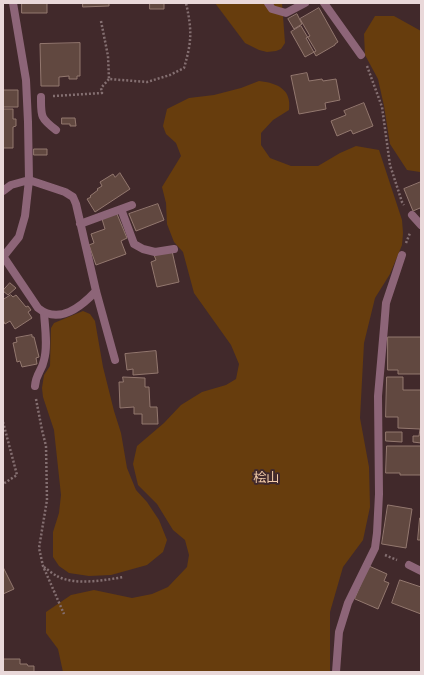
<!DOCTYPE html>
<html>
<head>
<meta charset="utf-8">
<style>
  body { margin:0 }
  #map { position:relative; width:424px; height:675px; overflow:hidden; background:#41292b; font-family:"DejaVu Sans",sans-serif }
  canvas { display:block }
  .frame { position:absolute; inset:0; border:4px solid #e9d8d9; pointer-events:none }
</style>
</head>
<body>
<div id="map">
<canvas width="424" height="675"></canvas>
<div class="frame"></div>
</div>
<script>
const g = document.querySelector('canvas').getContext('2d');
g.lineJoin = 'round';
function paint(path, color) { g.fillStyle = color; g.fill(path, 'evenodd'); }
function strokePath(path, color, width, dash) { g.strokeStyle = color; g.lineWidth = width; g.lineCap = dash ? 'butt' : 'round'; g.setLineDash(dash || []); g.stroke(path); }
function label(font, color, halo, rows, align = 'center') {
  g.font = font + ' "DejaVu Sans","Noto Sans JP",sans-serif'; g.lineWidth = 4; g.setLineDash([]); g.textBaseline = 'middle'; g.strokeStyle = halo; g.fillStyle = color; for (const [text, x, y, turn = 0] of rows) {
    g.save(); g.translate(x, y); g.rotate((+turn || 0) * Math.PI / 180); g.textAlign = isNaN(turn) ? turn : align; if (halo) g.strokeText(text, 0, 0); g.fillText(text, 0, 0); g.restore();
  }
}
const green = new Path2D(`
  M215,3H282L285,43L281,49L276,51L267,52L259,50L245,43Z
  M375,16H394L421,31V171L420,172L407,170L390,144L384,106L378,79L365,55L364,34Z
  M259,81C277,83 292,89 289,110L273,120L261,133V145L270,158L291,166H318L340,153L356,146L379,150L402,220L403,233L402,245L390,274L375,298L364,343L360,418L369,467L370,507L363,540L343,567L330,612V672H63L58,649L46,633V612L71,595L94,590L132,598L152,594L168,587L187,567L189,555L185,540L173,530L157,504L138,485L133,464L137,446L164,423L181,405L202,392L226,385L236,379L239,364L231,345L194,293L183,252L174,242L167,224L166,203L162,187L181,156L176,143L166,134L163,126L167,109L189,98L214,95L241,88Z
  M83,311L90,314L95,321L103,367L114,411L121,433L127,468L136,490L147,502L159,520L167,540L163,552L147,565L111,575L89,576L69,573L59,566L53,557V532L59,513L61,495L54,430L43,397L42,388L44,375L50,366L51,328L54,323Z`);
const building = new Path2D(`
  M22,3H47V13H22Z
  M83,3H109V6L83,7Z
  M150,3H164V9H150Z
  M319,8L338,42L335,44V45L316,56L306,38L310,36L300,19Z
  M297,14L302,24L294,29L288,19Z
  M301,26L316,51L305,57L291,32Z
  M80,43V76H77V79H69V76L59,77V86H41L40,44Z
  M307,73L309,81L322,79L323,81L336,79L340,100L325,103L326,109L299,114L291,76Z
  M3,90H18V107H3Z
  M364,103L373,126L353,134L351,130L337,136L331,121L346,115L344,111Z
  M3,109H13V119H16V126L13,127V148H3Z
  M62,118H75L76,126H70V124H62Z
  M34,149H47V155H34Z
  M120,173L130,189L95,212L87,199L91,197L90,196L98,190L97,189L102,186L100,182L113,174L115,177Z
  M421,182V211L420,208L413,211L404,189Z
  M158,204L164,220L136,231L129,214Z
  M117,214L127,238L121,241L126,254L96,265L89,245L94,243L91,234L105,229L102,219Z
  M172,251L179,282L157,287L151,262L156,260L154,255Z
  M10,283L16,288L8,295L3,291Z
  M11,295L13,297L16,295L26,307L28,306L31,310L28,312L32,318L15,329L10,321L5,324L3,320V300Z
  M32,335V337H34L39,357L36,358L37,364L22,367L20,361L17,362L13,343L17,342L16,338Z
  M388,337H421V374H398V370H388Z
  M156,351L158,373L133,375V369L127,370L125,354Z
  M123,377L145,378V387H149L150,407H157L158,424H142V414H134V407L120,408L119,382H123Z
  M387,377H403V390H421V443L413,442V436H419L420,429L398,428V417H386Z
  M386,432H402V442L386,441Z
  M387,446H421V475H400V473H386Z
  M388,505L412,509L406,548L382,544Z
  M420,518H421V540H418Z
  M369,566L387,574L384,581L389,583L378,609L355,599Z
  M3,567L14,589L3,594Z
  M400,580L421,587V614L392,603Z
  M3,659H20V664H27L28,666H34V672H3Z`);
const path = new Path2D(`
  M101,21L108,56L109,79L147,82L170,75L184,68C192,41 192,30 186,3
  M367,66L382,107L390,165L402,202L404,205
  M53,96L102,93L101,88L109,79
  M406,243L410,233
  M36,399L42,430L46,446L47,500L39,548L43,566L64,614
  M3,422L17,475L3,484
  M385,555L397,560
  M44,567C48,570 53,574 57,576C75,586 105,580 124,577`);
const lane = new Path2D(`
  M268,3L272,9L286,13L305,3
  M41,97C41,116 40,118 56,130
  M35,386C36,373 42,371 44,360C48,346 45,328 44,313`);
const street = new Path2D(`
  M13,3L26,80L28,122L29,180L65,192L73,197L76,204L96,291L115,360
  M324,3L361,55
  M3,191L11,185L29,180L25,216L19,237L3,257
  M121,209L134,244L143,249L155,252L174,249
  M412,215L421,225
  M80,224L132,205
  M3,256L38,308C59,325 81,307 96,291
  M409,565L421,571
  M336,672L339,632L348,603L375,548L377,533L379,494L378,396L384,328L386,303L402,255`);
const parkNames = [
  ["桧山",266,479]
];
paint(green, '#673d0d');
paint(building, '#614840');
strokePath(building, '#93786f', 1);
strokePath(path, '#846f71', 2.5, [2, 2]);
strokePath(lane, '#8d6578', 8);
strokePath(street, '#8d6578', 8);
label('13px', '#f2cba9', '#41292b', parkNames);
</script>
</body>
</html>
